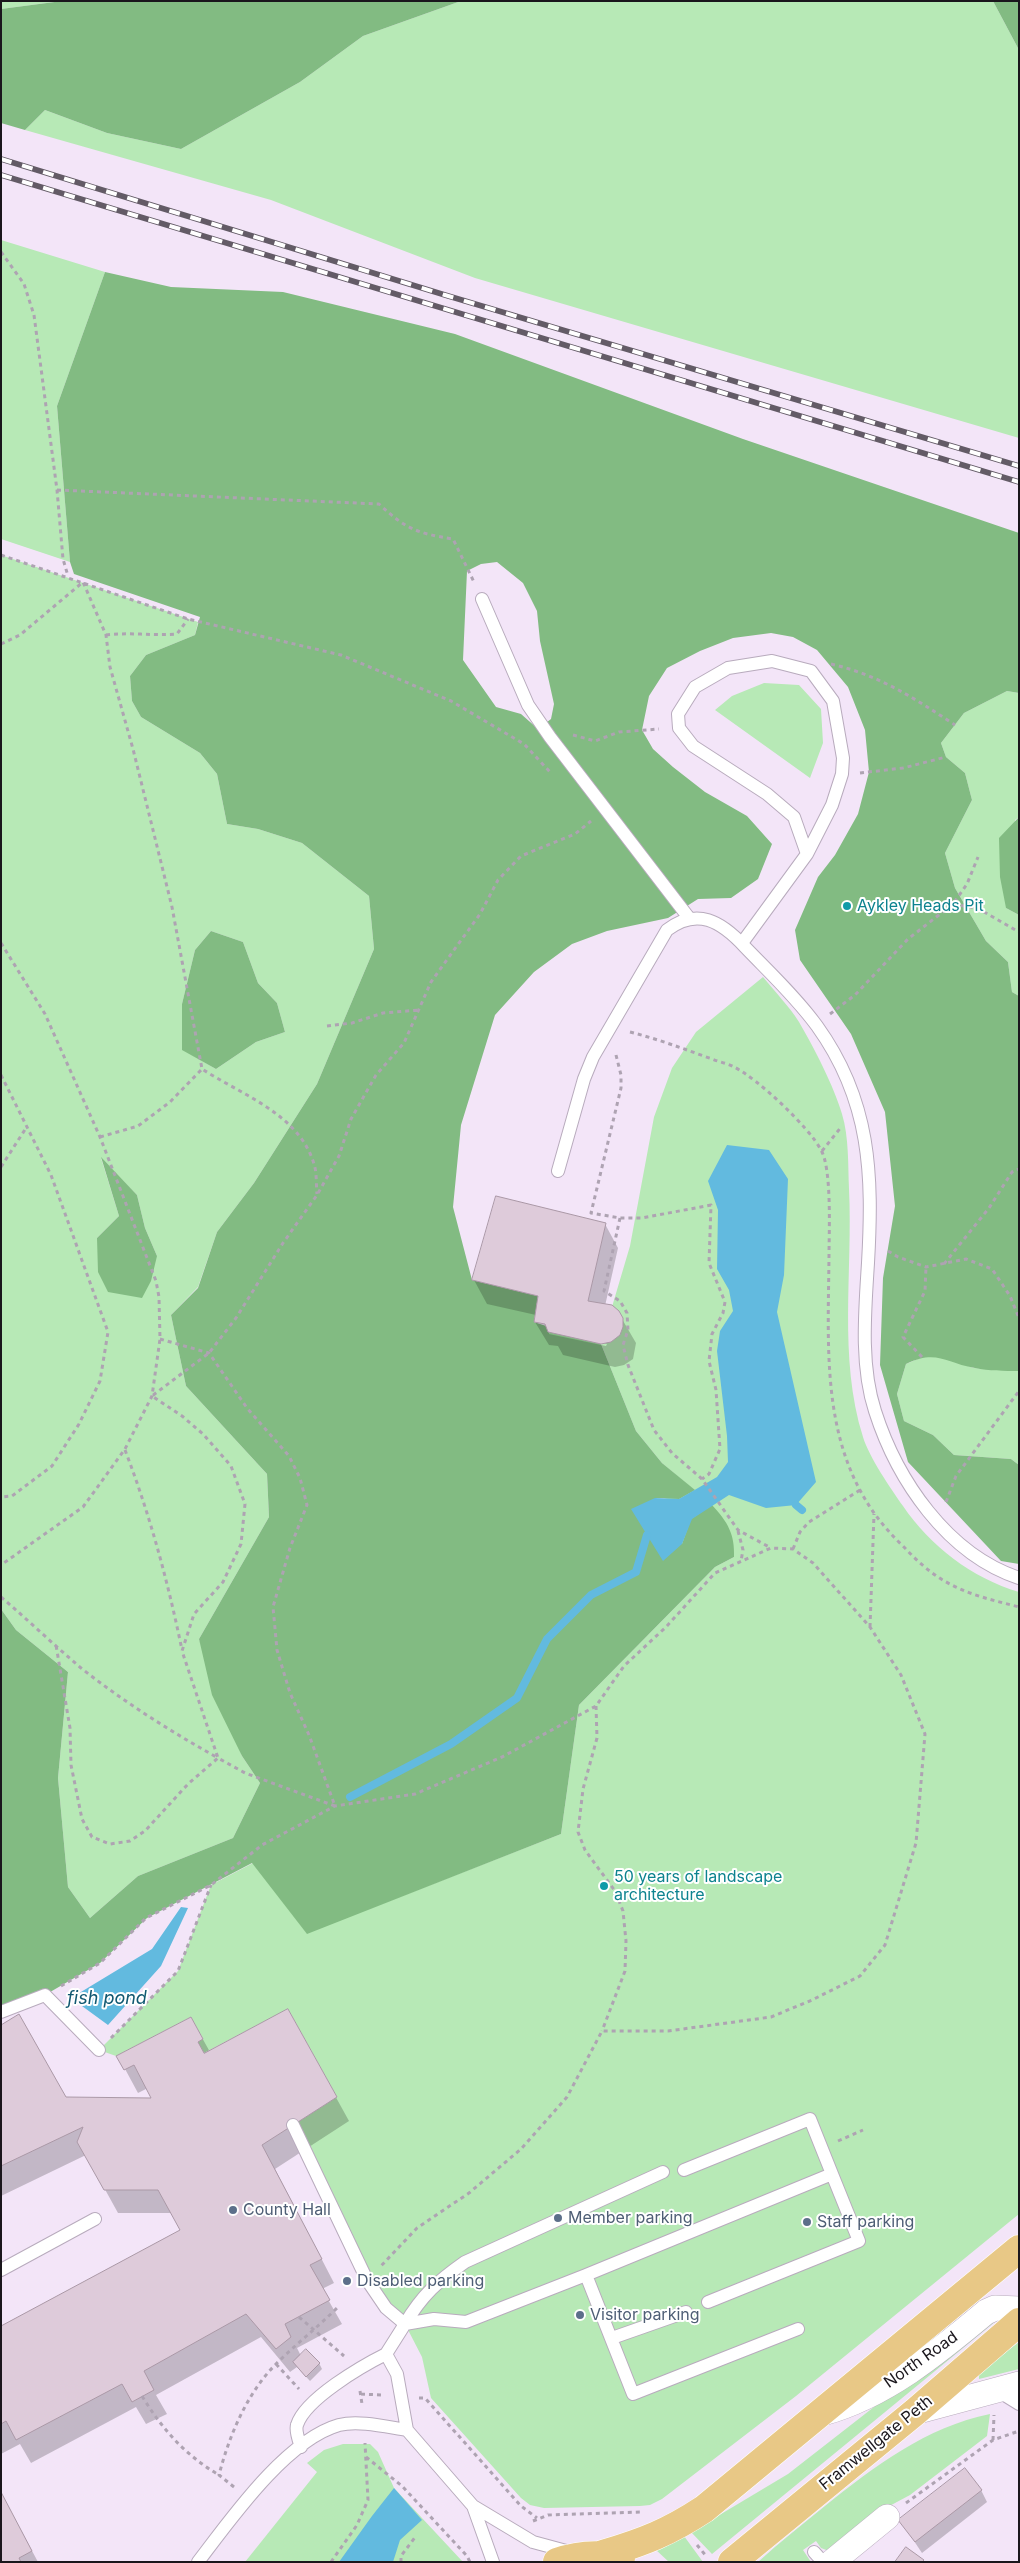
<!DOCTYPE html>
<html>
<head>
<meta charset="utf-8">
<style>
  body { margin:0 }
  #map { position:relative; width:1020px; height:2563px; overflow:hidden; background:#f3e5f8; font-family:Inter,sans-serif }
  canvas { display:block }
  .frame { position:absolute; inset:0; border:2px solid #1a161c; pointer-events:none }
</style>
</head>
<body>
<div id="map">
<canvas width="1020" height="2563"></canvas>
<div class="frame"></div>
</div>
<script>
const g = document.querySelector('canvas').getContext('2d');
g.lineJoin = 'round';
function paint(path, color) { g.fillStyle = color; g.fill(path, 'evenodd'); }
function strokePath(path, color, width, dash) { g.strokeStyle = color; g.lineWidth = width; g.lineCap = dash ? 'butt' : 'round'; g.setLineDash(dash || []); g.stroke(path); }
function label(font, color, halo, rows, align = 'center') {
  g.font = font + ' Inter,sans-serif'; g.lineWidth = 4; g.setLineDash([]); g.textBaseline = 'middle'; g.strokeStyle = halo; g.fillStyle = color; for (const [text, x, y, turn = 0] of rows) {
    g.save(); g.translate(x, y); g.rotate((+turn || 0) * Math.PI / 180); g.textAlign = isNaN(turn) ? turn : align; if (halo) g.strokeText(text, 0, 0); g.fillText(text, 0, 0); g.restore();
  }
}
const green = new Path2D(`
  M1,1H62L1,9Z
  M461,1H993L1019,50V438L475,278L271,200L25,130L45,110L107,133L181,149L300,82L363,36Z
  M1,240L105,272L57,406L70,562L1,539Z
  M1,555L198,622L195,635L146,655L130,676L132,701L141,717L200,753L217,774L227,824L258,829L302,843L369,896L374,949L317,1084L254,1183L217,1232L198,1287L171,1315L186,1386L267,1474L269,1517L199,1639L242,1756L260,1783L233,1838L138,1876L90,1918L68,1887L58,1778L68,1672L16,1630L1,1609ZM211,931L243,942L258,983L277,1003L285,1032L256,1042L216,1069L182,1049V1004L195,950ZM101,1158L137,1195L145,1228L157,1256L97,1238L119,1216Z
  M764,683L799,685L821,709L823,743L810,778L715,710L732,696Z
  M1007,691L1019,693V817L1015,820L1006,908L1019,915V996L1012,992L1008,962L986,941L955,888L945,853L972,800L965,773L946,757L941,743L964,713Z
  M763,977C775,992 789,1006 799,1022C813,1046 834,1086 842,1114C849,1137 848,1165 849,1189C853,1272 838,1357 863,1437C869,1457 891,1489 903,1506C930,1546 972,1578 1019,1592V2214L796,2396L662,2499L650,2505L640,2506L544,2508L530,2505L521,2498L431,2398L422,2357L405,2324L386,2308L293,2125L337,2097L288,2009L204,2053L198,2042L203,2039L191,2017L116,2056L99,2050L178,1971L211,1885L253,1863L307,1933L561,1834L579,1705L715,1567L734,1557L663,1561L631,1509L694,1490L662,1463L636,1431L601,1344L630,1246L654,1117L672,1068L696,1032Z
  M922,1357H940L974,1368L1019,1371V1465L1011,1459L954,1455L933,1435L904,1421L897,1394L906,1364Z
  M996,2321L712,2554L691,2532L788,2474L983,2322Z
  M1019,2342V2369L979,2379V2373Z
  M990,2414L987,2436L910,2495L882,2510L829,2551L821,2548L816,2541L803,2550L811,2562H758C780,2542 803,2524 825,2506C875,2466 926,2427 990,2414Z
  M343,2444H370L378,2452L394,2488L463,2562H245L317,2472L307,2463L324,2450Z
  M684,2536L703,2562H669L656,2550Z`);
const forest = new Path2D(`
  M62,1H461L363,36L300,82L181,149L107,133L45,110L25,130L1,123V9Z
  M993,1H1019V50Z
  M105,272L171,287L283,292L455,334L743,439L1019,533V693L1007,691L964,713L941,743L946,757L965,773L972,800L945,853L955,888L986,941L1008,962L1012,992L1019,996V1371C1004,1371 989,1371 975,1368C945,1363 937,1349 906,1364L897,1394L904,1421L933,1435L954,1455L1011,1459L1019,1465V1564L1001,1561L908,1462L880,1365L883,1278L895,1206L885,1112L851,1034L800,960L795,930L818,877L835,855L858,814L869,772L865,730L848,687L817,650L793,637L771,633L733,638L700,651L667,668L649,696L642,730L653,749L673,767L705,792L747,816L772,844L758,879L731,898L698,899L668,918L607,931L572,944L534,972L495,1015L461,1125L453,1207L472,1280L538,1296L534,1322L601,1344L636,1431L662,1463L695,1490L679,1499L655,1498L682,1544L691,1519L712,1505C728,1522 735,1535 734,1557L715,1567L579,1705L561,1834L307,1934L252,1863L147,1918L100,1963L45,1995L1,2005V1609L16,1630L68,1672L58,1778L68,1887L90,1918L138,1876L233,1838L260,1783L242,1756L212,1695L199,1639L269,1517L267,1474L186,1386L171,1315L198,1288L217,1232L254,1183L317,1084L374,949L369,896L302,843L258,829L227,824L217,774L200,753L141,717L132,701L130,676L146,655L195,635L200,617L74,574L70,562L57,406ZM497,562L523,583L537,611L540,641L554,704L551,719L538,729L521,714L496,707L463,660L467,571L481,564Z
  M1019,817V915L1006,908L1000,877L999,838Z
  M211,931L243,942L258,983L277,1003L285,1032L256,1042L216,1069L182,1050V1004L195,950Z
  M101,1157L137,1195L145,1228L157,1256L151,1281L142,1298L108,1292L98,1272L97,1238L119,1216Z`);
const water = new Path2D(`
  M727,1145L769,1150L788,1179L784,1275L777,1312L816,1482L796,1505L766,1508L729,1495L692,1519L682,1544L663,1561L631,1509L655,1498L679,1499L717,1477L728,1462L727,1436L717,1351L720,1331L733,1311L729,1290L717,1269L718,1210L708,1181Z
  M181,1907L188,1908L161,1966L108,2025L71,1998L152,1949Z
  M394,2488L422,2520L400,2540L393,2562H339L372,2516Z`);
const shadow = new Path2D(`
  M605,1224L618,1248L605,1306L622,1319L636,1343L633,1359L624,1365L615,1367L563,1355L558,1346L549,1345L535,1322L536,1315L487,1304L474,1280ZM549,1331L607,1344L606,1346L549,1334Z
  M191,2018L210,2052L301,2034L349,2121L275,2169L334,2283L322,2289L342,2324L297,2348L301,2356L319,2363L322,2369L310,2381L297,2367L290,2372L261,2337L156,2395L167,2414L146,2424L136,2407L31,2463L20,2444L1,2454V2328L182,2230L173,2213H118L86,2155L1,2196V2026L66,2098L153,2099L148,2088L138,2093L118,2056Z
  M981,2490L987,2502L922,2553L900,2520Z
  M1,2493L38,2562H1Z`);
const stream = new Path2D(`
  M796,1505L802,1510
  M350,1797L451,1744L517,1698L547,1639L591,1595L636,1572L647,1535`);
const building = new Path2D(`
  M496,1196L606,1223L588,1301L612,1305L619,1311L623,1318V1327L620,1335L611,1342L601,1344L548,1332L545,1324L534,1322L538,1296L472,1280Z
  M288,2009L337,2097L262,2145L322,2259L310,2265L330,2300L285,2324L291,2337L276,2349L246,2314L144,2371L154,2390L132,2402L122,2384L16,2440L6,2421L1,2424V2326L180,2230L158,2190H104L77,2142L83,2127L1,2166V2025L19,2014L66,2097L151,2098L134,2065L124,2070L116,2056L191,2017L203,2039L198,2042L204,2053Z
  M306,2349L320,2363L306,2377L293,2362Z
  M965,2468L982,2490L915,2542L898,2520Z
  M1,2492L32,2551L19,2558L21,2562H1Z
  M906,2547L924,2560L922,2562H895Z`);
const path = new Path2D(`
  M1,252L24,284L34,315L57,490L63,559L68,576
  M57,490L379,504C406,529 416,533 453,539L474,582
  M1,555L188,619L341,655L451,701L524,744L550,772
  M106,635C130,632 153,636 177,634L188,619
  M1,644L20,635L83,582L106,635L110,667L133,749L172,907L202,1069C242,1095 299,1114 314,1164C317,1173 316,1185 317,1194
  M831,664C879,675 914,698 955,725
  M573,735L595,741L619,732L659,729
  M860,773L903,768L946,757
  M953,904L979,909L1019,932
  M1,943L45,1014L100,1137L156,1281L159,1297L160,1339L152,1396L125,1449L83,1507L1,1565
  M830,1014L855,995L908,939L953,904L967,884L978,857
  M327,1026L352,1023L383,1013L419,1010
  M630,1032C658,1039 684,1049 712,1059C719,1062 727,1063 734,1067C757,1078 809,1127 821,1150C832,1169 829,1232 829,1256C828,1361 819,1467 903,1546C917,1561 933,1576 952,1585C973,1596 996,1601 1019,1607
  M616,1055L621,1075V1088L591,1213L620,1218H642L711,1205L709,1263L725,1302L723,1313L712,1334L709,1361L716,1390L720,1449L709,1474L702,1479
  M1,1075L51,1175L108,1332L100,1381L79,1424L52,1466L12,1496L1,1497
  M100,1137L138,1126L170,1102L202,1069
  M822,1151L842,1126
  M1,1167L26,1128
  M620,1218L604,1291L620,1301L627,1313L628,1330L623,1345L628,1365L654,1430L672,1453L702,1479L738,1530L771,1548
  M888,1251L898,1257L926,1267L966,1259L992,1269L1010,1296L1019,1318
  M944,1264L989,1208L1012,1172L1019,1169
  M160,1339L209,1353L247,1408L289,1456L300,1478L307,1505L290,1548L273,1607L277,1650L290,1693L309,1735L335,1806
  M922,1357L903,1337L925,1291L926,1267
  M125,1450C150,1515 168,1582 182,1650
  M946,1502L956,1476L1019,1391
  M738,1531L743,1550L741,1561
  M793,1549L800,1532L809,1522L860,1490
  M1,1597C28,1620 54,1645 81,1668C124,1702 170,1731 218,1758L188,1784L145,1831L130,1841L110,1844L92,1837L82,1819L71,1765L70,1728L56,1645
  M870,1627L874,1514
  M596,1706L597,1738L583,1789L578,1832L585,1850L615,1891L623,1911L626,1941L625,1971L602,2031
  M335,1806L245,1773L218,1758L182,1651L194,1614L223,1582L241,1544L245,1504L231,1466L203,1434L182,1416L152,1396L209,1353L236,1318L283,1243L317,1195L339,1156L351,1119L376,1075L404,1043L431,982L480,914L498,880L521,856L575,834L591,821
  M61,1986L100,1963L146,1918L211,1885L262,1845L335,1806L415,1794L502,1757L596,1706L624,1666L666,1627L715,1573L771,1548L793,1549L813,1563L870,1627L901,1675L925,1734L916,1843L885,1945L860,1976L812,2000L771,2017L668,2031H602L567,2097L521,2149L469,2193L417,2228L381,2266
  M111,2038L178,1971L211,1885
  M838,2141L863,2130
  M299,2317L344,2356
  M276,2364L299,2389
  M360,2391L362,2404
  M361,2394L381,2395
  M142,2396C162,2429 185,2455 219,2475
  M419,2398H425L521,2506L537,2518
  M993,2440L994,2415
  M366,2457L402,2486L467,2556L470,2562
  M234,2487L219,2475C229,2436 247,2393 276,2364C296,2344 318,2327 338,2307
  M906,2503L993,2440L1019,2431
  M533,2521L548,2515L640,2512
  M697,2545L707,2557
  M331,2562L357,2525L368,2500L365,2443
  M401,2562V2556L416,2536`);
const service = new Path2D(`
  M482,599L528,705L550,737L689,918
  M742,943L807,854L832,805L842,774L843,758L833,701L811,671L772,661L728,668L695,687L678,714L679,728L693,746L767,794L794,817L807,854
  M558,1171L584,1079L593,1057L667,930C697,907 721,921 745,947C769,972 796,997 817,1026C871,1101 873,1175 868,1263C865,1311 860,1365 875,1411C897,1480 947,1554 1019,1578
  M1,2012L45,1995L99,2050
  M293,2125L367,2280L386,2308L405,2324C422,2295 438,2281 465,2262L663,2172
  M684,2170L810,2119L832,2174
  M1,2270L95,2219
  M586,2275L832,2174L859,2241L708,2302
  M612,2338L686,2312
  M998,2391L1019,2404
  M301,2447C299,2441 295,2431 297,2425C305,2399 362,2366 386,2354
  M473,2506L493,2562
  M570,2552L533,2542L473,2506L407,2430L397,2374L386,2354L405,2324L434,2319L466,2322L586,2275L633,2394L798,2329
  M814,2552L823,2562
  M198,2562C230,2520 286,2440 339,2425C359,2420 387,2427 407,2430`);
const minor = new Path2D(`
  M915,2412L1019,2384
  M823,2413C885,2396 937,2353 986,2312L995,2308L1019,2309
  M832,2562L887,2517`);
const trunk = new Path2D(`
  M603,2554C644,2542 669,2532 704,2509L1019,2249
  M557,2562C579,2554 598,2553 621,2558
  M732,2562L915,2412L1019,2322`);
const rail = new Path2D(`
  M1,159L445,295L1019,466
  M1,175L1019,482`);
const markers = [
  [847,906,5,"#0f9aa8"],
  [604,1886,5,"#0f9aa8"],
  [233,2210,5,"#5c6f8a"],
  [558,2218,5,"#5c6f8a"],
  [807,2222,5,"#5c6f8a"],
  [347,2281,5,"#5c6f8a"],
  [580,2315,5,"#5c6f8a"]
];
const cultureNames = [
  ["Aykley Heads Pit",857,906],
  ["50 years of landscape",614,1877],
  ["architecture",614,1895]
];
const serviceNames = [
  ["County Hall",243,2210],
  ["Member parking",568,2218],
  ["Staff parking",817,2222],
  ["Disabled parking",357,2281],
  ["Visitor parking",590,2315]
];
const streetNames = [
  ["North Road",921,2360,-35],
  ["Framwellgate Peth",876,2443,-39]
];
const waterNames = [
  ["fish pond",107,1999]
];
paint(green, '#b7e9b6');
paint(forest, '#82bb82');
paint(water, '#62badf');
paint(shadow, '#0003');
strokePath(stream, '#62badf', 8);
paint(building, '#decbda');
strokePath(building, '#aa98a6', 1);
strokePath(service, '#b8abbd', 14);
strokePath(minor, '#b8abbd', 26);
strokePath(trunk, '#fff', 29);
strokePath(path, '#aea3b2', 3, [4, 4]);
strokePath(service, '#fff', 12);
strokePath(minor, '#fff', 25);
strokePath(trunk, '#e8c886', 28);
strokePath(rail, '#635b66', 5.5);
strokePath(rail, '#fff', 4, [11]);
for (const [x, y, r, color] of markers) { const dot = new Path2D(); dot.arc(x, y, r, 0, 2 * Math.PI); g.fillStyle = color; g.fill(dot); strokePath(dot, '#fff', 2); }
label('16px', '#0d838f', '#fff', cultureNames, 'left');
label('16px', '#4e5e75', '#fff', serviceNames, 'left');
label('16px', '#1a161c', '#fff', streetNames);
label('italic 18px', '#105871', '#fff', waterNames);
</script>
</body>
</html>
